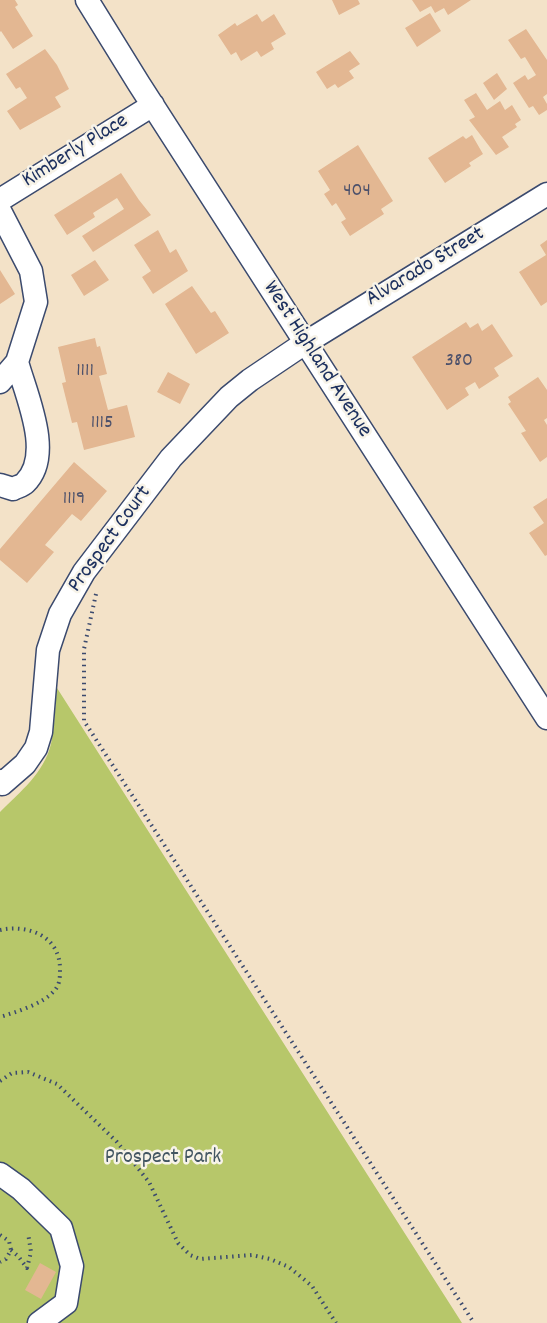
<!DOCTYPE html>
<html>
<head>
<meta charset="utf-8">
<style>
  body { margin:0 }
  canvas { display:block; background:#f3e2c8 }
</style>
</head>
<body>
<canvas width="547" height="1323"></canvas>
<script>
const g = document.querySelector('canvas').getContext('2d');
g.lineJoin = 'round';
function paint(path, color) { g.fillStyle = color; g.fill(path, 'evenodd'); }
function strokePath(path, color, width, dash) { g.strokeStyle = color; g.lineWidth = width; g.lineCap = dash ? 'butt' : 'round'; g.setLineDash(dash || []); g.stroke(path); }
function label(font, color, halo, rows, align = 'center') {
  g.font = font + ' Dekko,sans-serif'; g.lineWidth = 5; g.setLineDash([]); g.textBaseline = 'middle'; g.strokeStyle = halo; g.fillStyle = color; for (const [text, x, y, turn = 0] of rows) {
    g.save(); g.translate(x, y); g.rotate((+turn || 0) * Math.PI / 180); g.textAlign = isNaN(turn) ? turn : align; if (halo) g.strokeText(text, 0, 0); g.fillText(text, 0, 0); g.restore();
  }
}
const green = new Path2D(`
  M57,688L462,1323H0V812C20,792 44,773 51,744C55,726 55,706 57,688Z`);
const building = new Path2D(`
  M0,0H15L18,5L15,7L33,36L13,49L1,31L0,32Z
  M332,0H358L360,4L339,15Z
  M412,0H471L448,15L444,8L435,13L431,6L420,12Z
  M430,13L441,31L417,47L405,28Z
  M257,14L262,22L274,14L286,34L271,43L274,49L261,57L257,51L241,61L236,52L231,55L218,35L235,23L237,26Z
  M526,29L547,60V94L543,97L547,104V110L539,115L533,106L529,108L513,83L525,75L528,80L536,75L525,57L521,59L508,40Z
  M45,49L57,65L69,89L55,97L61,107L20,130L7,111L27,98L20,87L16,89L6,74Z
  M350,51L360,64L349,71L354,78L338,88L335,84L327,89L316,72Z
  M497,73L507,89L494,100L483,83Z
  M476,93L487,110L500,101L505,110L512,105L521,120L515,124L517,127L502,137L509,147L496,155L469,120L475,117L464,100Z
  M472,135L483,154L469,163L471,166L445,183L428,158L463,136L466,139Z
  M358,145L393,201L381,209L384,214L350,236L341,222L346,219L336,203L332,206L324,194L330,190L318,171Z
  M121,173L139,200L151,215L93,252L82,236L124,209L117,198L93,213L95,217L67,235L54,215Z
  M158,230L170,253L176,249L188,271L153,294L142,277L151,271L134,245Z
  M547,240V302L541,306L519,272L546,255L540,245Z
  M95,260L109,280L84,296L71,275Z
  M0,270L15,294L0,304Z
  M192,286L211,313L215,311L229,333L196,354L165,304Z
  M466,322L470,328L478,323L482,331L492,324L513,356L494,368L499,376L479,389L475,382L465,388L469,395L447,410L412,357Z
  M95,338L97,347L100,346L107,374L99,376L108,410L127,405L135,437L84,450L77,422L72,423L62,383L66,382L58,347Z
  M168,372L190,384L180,404L157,392Z
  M538,377L547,390V418L544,420L547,425V457L540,462L521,433L526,431L508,404L511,402L508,397Z
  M74,462L107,491L81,521L72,514L45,545L54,552L27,583L0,560V549Z
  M547,498V555L545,556L529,533L544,523L533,507Z
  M40,1263L56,1272L41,1299L25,1290Z`);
const path = new Path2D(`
  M96,594L84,649V721L474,1323
  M0,930C28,924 60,936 60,969C60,977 60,985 54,991C43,1004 16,1012 0,1017
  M0,1081L12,1073L28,1072L57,1084L117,1142L149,1182L178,1243L190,1255L200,1259L252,1255L270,1259L289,1267L312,1286L336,1323
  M0,1235L9,1241L11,1250L6,1259L0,1262
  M11,1250L18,1256L27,1268L31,1252L28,1233`);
const minor = new Path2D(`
  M87,0L139,84L547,718
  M0,200L153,105
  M0,211L31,271L36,302L17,362L0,382
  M0,485L13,489C16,487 22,486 25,483C54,455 26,395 17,362
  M0,781L2,784L25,764L36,748L41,732L48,650L60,614L84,572L171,458L229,397L250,380L305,343L547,194
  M0,1174L21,1189L61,1228L72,1266L66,1303L39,1323`);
const numberNames = [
  ["404",357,192],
  ["380",459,362],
  ["1111",85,372],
  ["1115",102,424],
  ["1119",74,500]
];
const streetNames = [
  ["Kimberly Place",76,152,-32],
  ["Alvarado Street",426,268,-31],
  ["West Highland Avenue",316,360,57],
  ["Prospect Court",111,540,-54]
];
const parkNames = [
  ["Prospect Park",163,1159]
];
paint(green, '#b7c76a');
paint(building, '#e3b792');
strokePath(minor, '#3b4a6e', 25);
strokePath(path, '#3b4a6e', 4, [1.5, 4.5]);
strokePath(minor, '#fff', 22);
label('20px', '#4d516b', null, numberNames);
label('22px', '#1b2f5e', '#f7f3e8', streetNames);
label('22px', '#425561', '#f7f3e8', parkNames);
</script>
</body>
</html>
